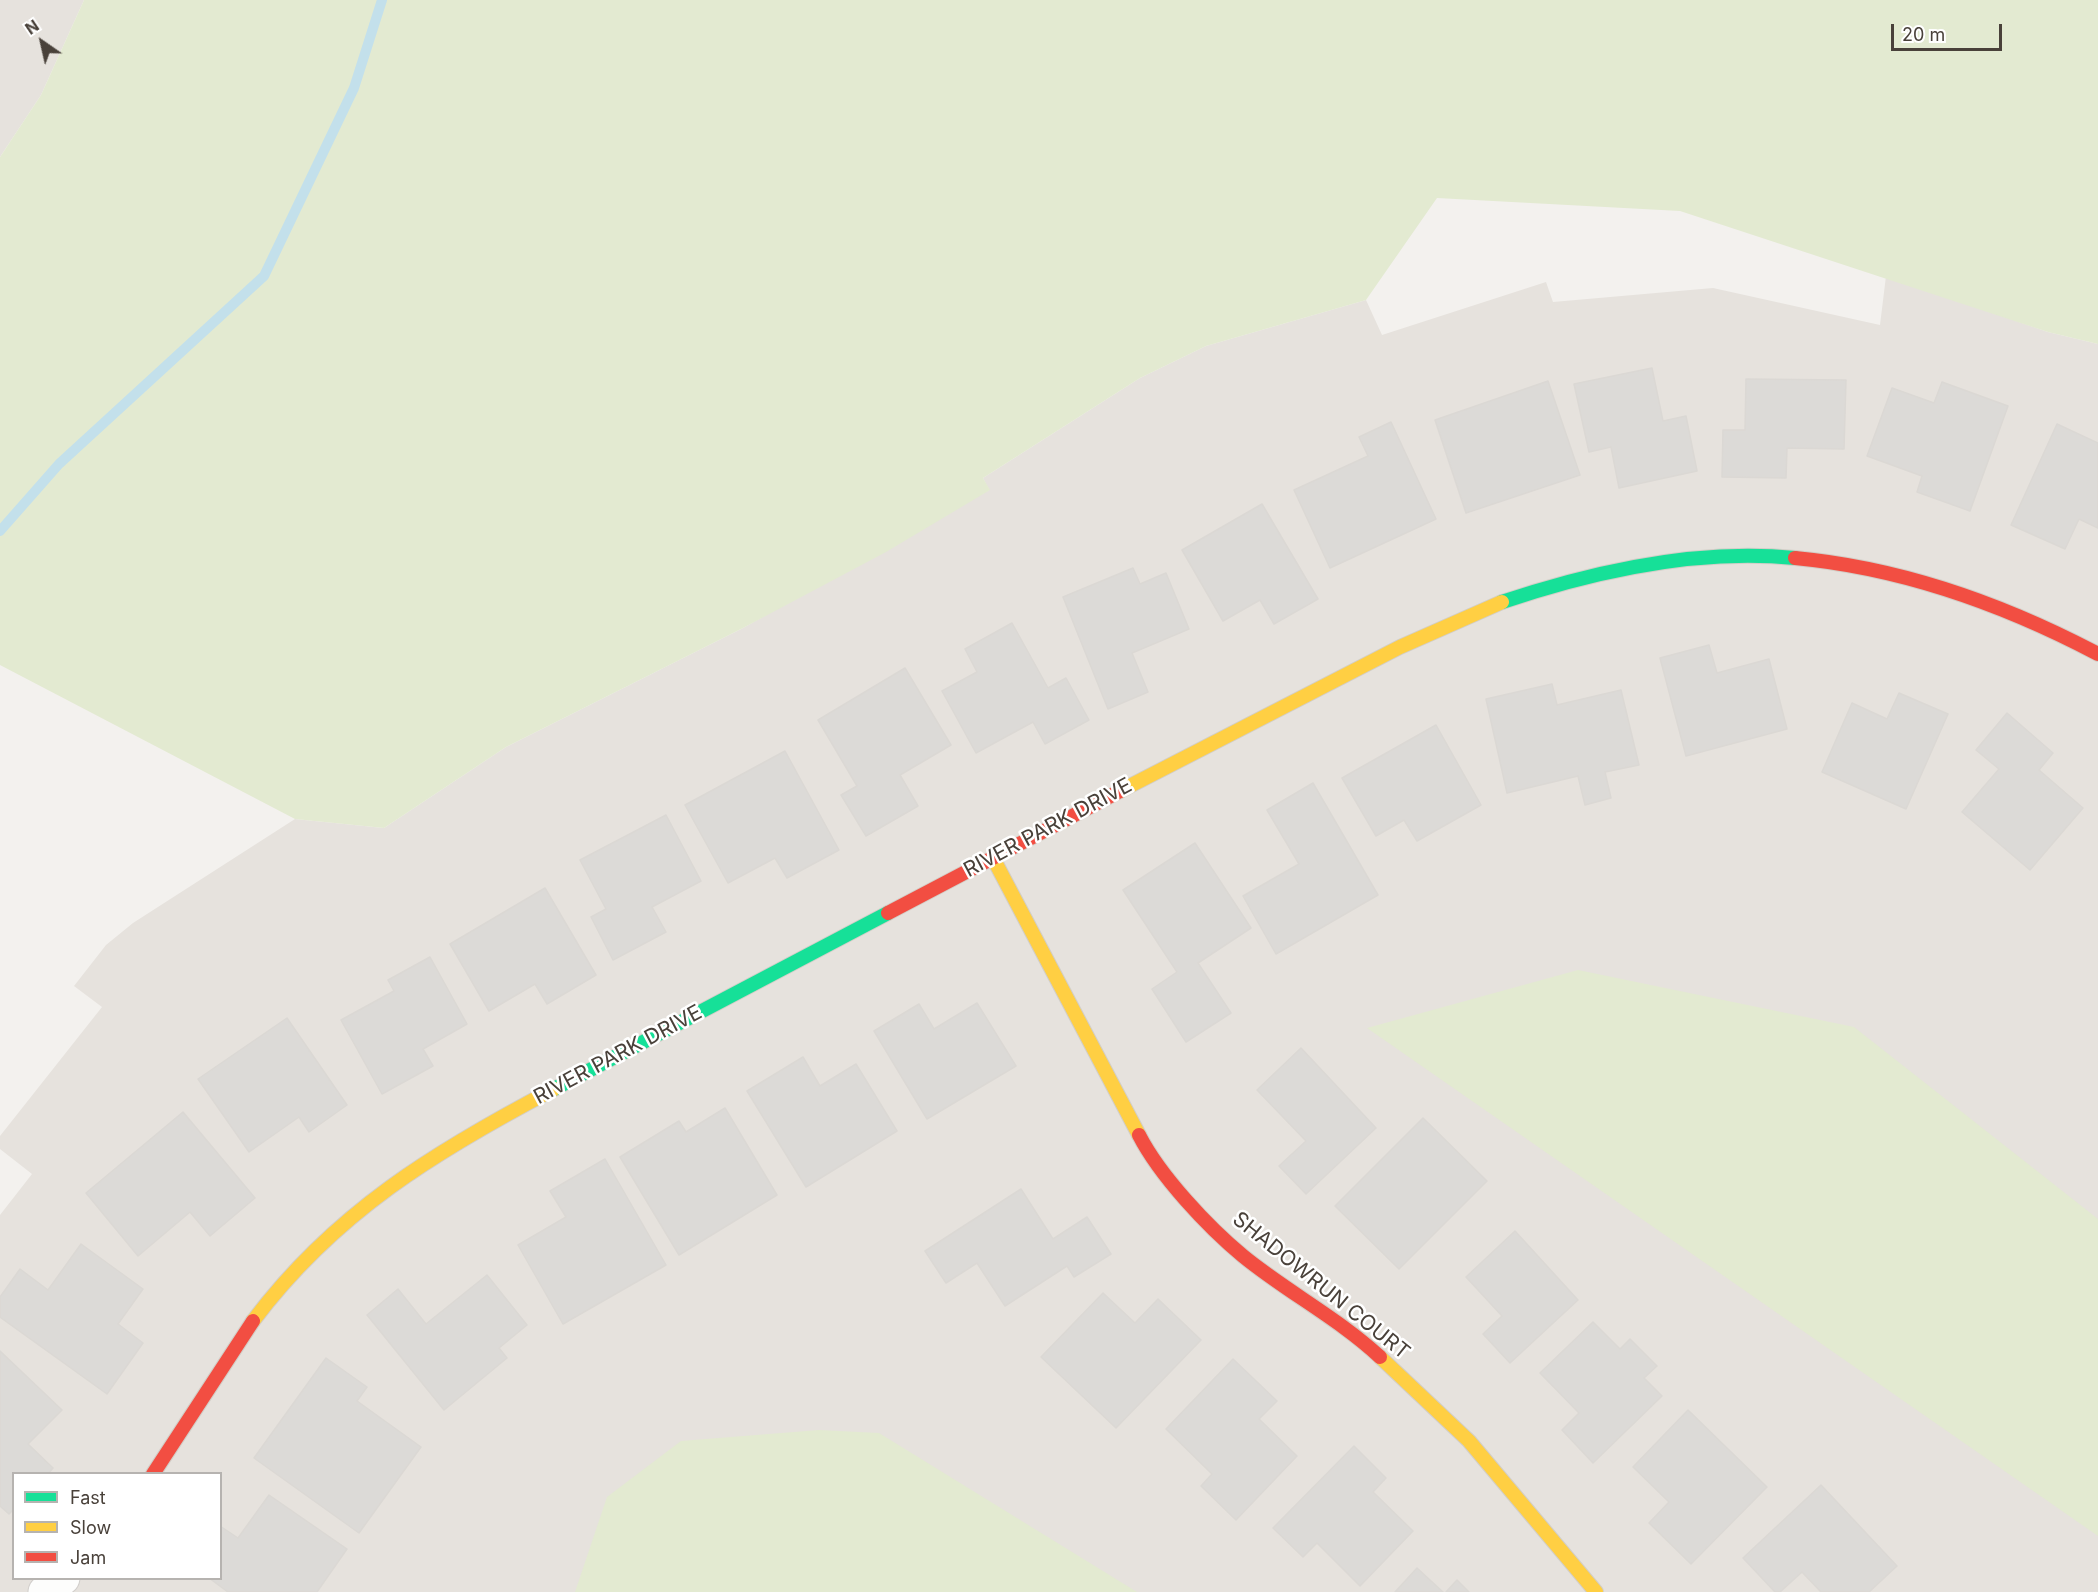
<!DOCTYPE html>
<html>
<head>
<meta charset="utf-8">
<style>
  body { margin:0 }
  #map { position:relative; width:2098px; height:1592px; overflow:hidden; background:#f3f1ee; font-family:Inter,sans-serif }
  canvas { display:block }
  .legend { position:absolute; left:12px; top:1472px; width:210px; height:108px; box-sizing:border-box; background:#fff; border:2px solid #b6b3b0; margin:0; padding:8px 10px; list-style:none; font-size:18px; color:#49413a }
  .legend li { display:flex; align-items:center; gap:12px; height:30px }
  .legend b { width:30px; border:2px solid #b6b3b0 }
  .north { position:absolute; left:12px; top:12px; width:60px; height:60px; -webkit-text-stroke:4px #fff; paint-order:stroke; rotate:326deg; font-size:16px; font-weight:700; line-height:24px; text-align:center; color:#49413a }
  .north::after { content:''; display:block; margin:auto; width:21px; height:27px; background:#49413a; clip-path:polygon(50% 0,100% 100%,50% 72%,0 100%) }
  .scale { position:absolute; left:1891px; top:24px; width:111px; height:27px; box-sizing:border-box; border:3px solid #49413a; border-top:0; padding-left:8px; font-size:18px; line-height:21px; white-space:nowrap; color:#49413a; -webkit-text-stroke:4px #fff; paint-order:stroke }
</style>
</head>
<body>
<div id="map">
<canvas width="2098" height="1592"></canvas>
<ul class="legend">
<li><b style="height:8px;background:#16e098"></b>Fast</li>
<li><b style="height:8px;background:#ffcf43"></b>Slow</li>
<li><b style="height:8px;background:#f24e42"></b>Jam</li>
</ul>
<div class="north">N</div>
<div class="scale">20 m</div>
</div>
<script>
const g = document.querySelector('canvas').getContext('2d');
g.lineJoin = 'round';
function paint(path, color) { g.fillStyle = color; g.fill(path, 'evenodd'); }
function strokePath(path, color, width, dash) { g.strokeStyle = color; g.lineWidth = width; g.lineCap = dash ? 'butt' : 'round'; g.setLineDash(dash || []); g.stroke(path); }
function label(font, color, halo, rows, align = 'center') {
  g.font = font + ' Inter,sans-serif'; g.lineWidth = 5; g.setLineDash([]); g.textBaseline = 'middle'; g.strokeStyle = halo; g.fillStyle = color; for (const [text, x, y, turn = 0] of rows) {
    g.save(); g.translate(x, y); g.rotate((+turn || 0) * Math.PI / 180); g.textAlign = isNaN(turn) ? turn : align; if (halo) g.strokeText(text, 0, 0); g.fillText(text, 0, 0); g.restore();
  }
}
const residential = new Path2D(`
  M0,0H84L41,95L0,157Z
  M1886,276L2048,332L2098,344V1592H0V1215L32,1174L0,1149V1136L102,1007L74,986L106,945L133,923L295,819L384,828L506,747L743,628L989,490L983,478L1140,378L1206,346L1366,300L1382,335L1546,282L1553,302L1713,288L1880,325ZM14,1474H220V1578H14Z`);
const green = new Path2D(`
  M84,0H2098V344L2048,332L1680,211L1437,198L1366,300L1206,346L1140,378L983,478L990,490L886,552L743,628L506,747L384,828L295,819L0,665V157L41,95Z
  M1578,970L1854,1027L2098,1219V1536L1367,1028Z
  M819,1430L879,1433L1137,1592H575L607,1497L681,1441Z`);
const stream = new Path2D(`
  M0,531L59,464L264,276L354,88L382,0`);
const building = new Path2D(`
  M1652,368L1663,421L1686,416L1697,471L1619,488L1611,447L1589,452L1574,384Z
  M1746,379L1846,380L1844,449L1787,448L1786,478L1722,477L1723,430H1745Z
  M1548,381L1580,475L1466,513L1435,420Z
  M1942,382L2008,406L1970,511L1917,492L1922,476L1867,456L1892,388L1934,403Z
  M1391,422L1436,519L1330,568L1294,490L1368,456L1359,437Z
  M2057,424L2098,443V528L2079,519L2065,549L2011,525Z
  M1262,504L1318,599L1274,624L1260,600L1223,621L1182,550Z
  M1133,568L1140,584L1166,573L1189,629L1132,653L1148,692L1108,709L1063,597Z
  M1012,623L1048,688L1066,678L1089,720L1045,744L1033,722L976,753L942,691L977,672L965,649Z
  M1709,645L1717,673L1769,659L1787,729L1686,756L1660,658Z
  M905,668L951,745L900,775L918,806L866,836L841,795L857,786L818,720Z
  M1552,684L1557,705L1621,690L1639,765L1605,772L1611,798L1585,805L1578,776L1507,793L1486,699Z
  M1899,693L1948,714L1906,809L1822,772L1852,703L1887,719Z
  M2007,713L2053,753L2039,770L2083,808L2030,870L1962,812L1999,769L1976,750Z
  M1436,725L1481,805L1417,841L1404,820L1376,836L1342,778Z
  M785,751L839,850L787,878L775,858L728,883L685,805Z
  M1313,783L1378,895L1276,954L1243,896L1299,864L1267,810Z
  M666,815L701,881L652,907L666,932L613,960L591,917L606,909L580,860Z
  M1195,843L1251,928L1198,963L1231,1013L1186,1042L1152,989L1177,972L1123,890Z
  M545,888L596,975L547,1004L535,984L489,1011L450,944Z
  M430,957L467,1024L423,1049L433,1066L382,1094L341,1020L394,991L388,980Z
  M977,1003L1016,1066L927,1119L874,1031L919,1004L934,1029Z
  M287,1018L347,1105L309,1132L299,1117L249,1152L198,1079Z
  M1301,1048L1376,1128L1306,1194L1279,1166L1306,1141L1257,1090Z
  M803,1057L820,1086L856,1064L897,1131L806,1187L747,1091Z
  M725,1108L777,1195L679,1255L620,1157L679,1121L686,1132Z
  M183,1112L255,1198L210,1236L190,1212L138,1256L86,1193Z
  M1423,1118L1487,1181L1399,1269L1335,1206Z
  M605,1159L666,1265L563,1324L518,1245L566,1217L550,1191Z
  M1021,1189L1053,1239L1087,1217L1111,1254L1074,1277L1067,1266L1005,1306L977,1263L946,1283L925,1251Z
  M1515,1231L1578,1300L1510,1363L1483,1334L1502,1316L1466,1277Z
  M81,1244L143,1289L118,1324L143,1343L107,1394L0,1317V1297L20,1269L48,1290Z
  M487,1275L527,1325L499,1348L507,1358L444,1410L367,1315L398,1289L426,1324Z
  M1103,1293L1135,1323L1158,1299L1201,1340L1116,1428L1041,1357Z
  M1593,1322L1620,1349L1630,1339L1657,1366L1644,1378L1662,1396L1593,1463L1562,1430L1579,1413L1540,1373Z
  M0,1351L62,1410L28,1444L53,1468L48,1474H14V1509L9,1514L0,1506Z
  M326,1358L367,1387L357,1401L421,1447L359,1533L254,1458Z
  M1233,1359L1277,1401L1259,1419L1297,1456L1236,1520L1201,1486L1212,1474L1166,1429Z
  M1688,1410L1767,1487L1691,1564L1649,1523L1669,1502L1633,1467Z
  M1354,1446L1386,1478L1373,1492L1413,1531L1360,1586L1317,1543L1303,1557L1273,1528Z
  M1821,1485L1897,1566L1869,1592H1821L1802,1572L1780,1592H1775L1743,1558Z
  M269,1495L347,1549L317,1592H228L209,1578H220V1526L238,1538Z
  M1417,1568L1443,1592H1395Z
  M1457,1580L1469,1592H1446Z`);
const street = new Path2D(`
  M45,1592L63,1578`);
const fast = new Path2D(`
  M1502,602C1594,571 1697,548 1795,558
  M554,1089L888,913`);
const slow = new Path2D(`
  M1120,791L1400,647L1502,602
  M993,858L1139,1135
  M253,1321C335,1212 436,1151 554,1089
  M1380,1357L1469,1441L1596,1592`);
const jam = new Path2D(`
  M1795,558C1903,568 2003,604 2098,654
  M888,913L1120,791
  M1139,1135C1160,1176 1208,1227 1243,1256C1287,1292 1338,1318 1380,1357
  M153,1474L253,1321`);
const streetNames = [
  ["RIVER PARK DRIVE",1048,828,-28],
  ["RIVER PARK DRIVE",618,1055,-28],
  ["SHADOWRUN COURT",1321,1286,39]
];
paint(residential, '#e6e2dd');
paint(green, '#e3ead1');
strokePath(stream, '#c3e0eb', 10);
paint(building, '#dcdad7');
strokePath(building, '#dbd8d4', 1.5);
strokePath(street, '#d1cecb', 35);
strokePath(fast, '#d2cec7', 16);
strokePath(slow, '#d2cec7', 16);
strokePath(jam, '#d2cec7', 16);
strokePath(street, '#fdfdfc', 33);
strokePath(fast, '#16e098', 14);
strokePath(slow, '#ffcf43', 14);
strokePath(jam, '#f24e42', 14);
label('21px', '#49413a', '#fff', streetNames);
</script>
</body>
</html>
